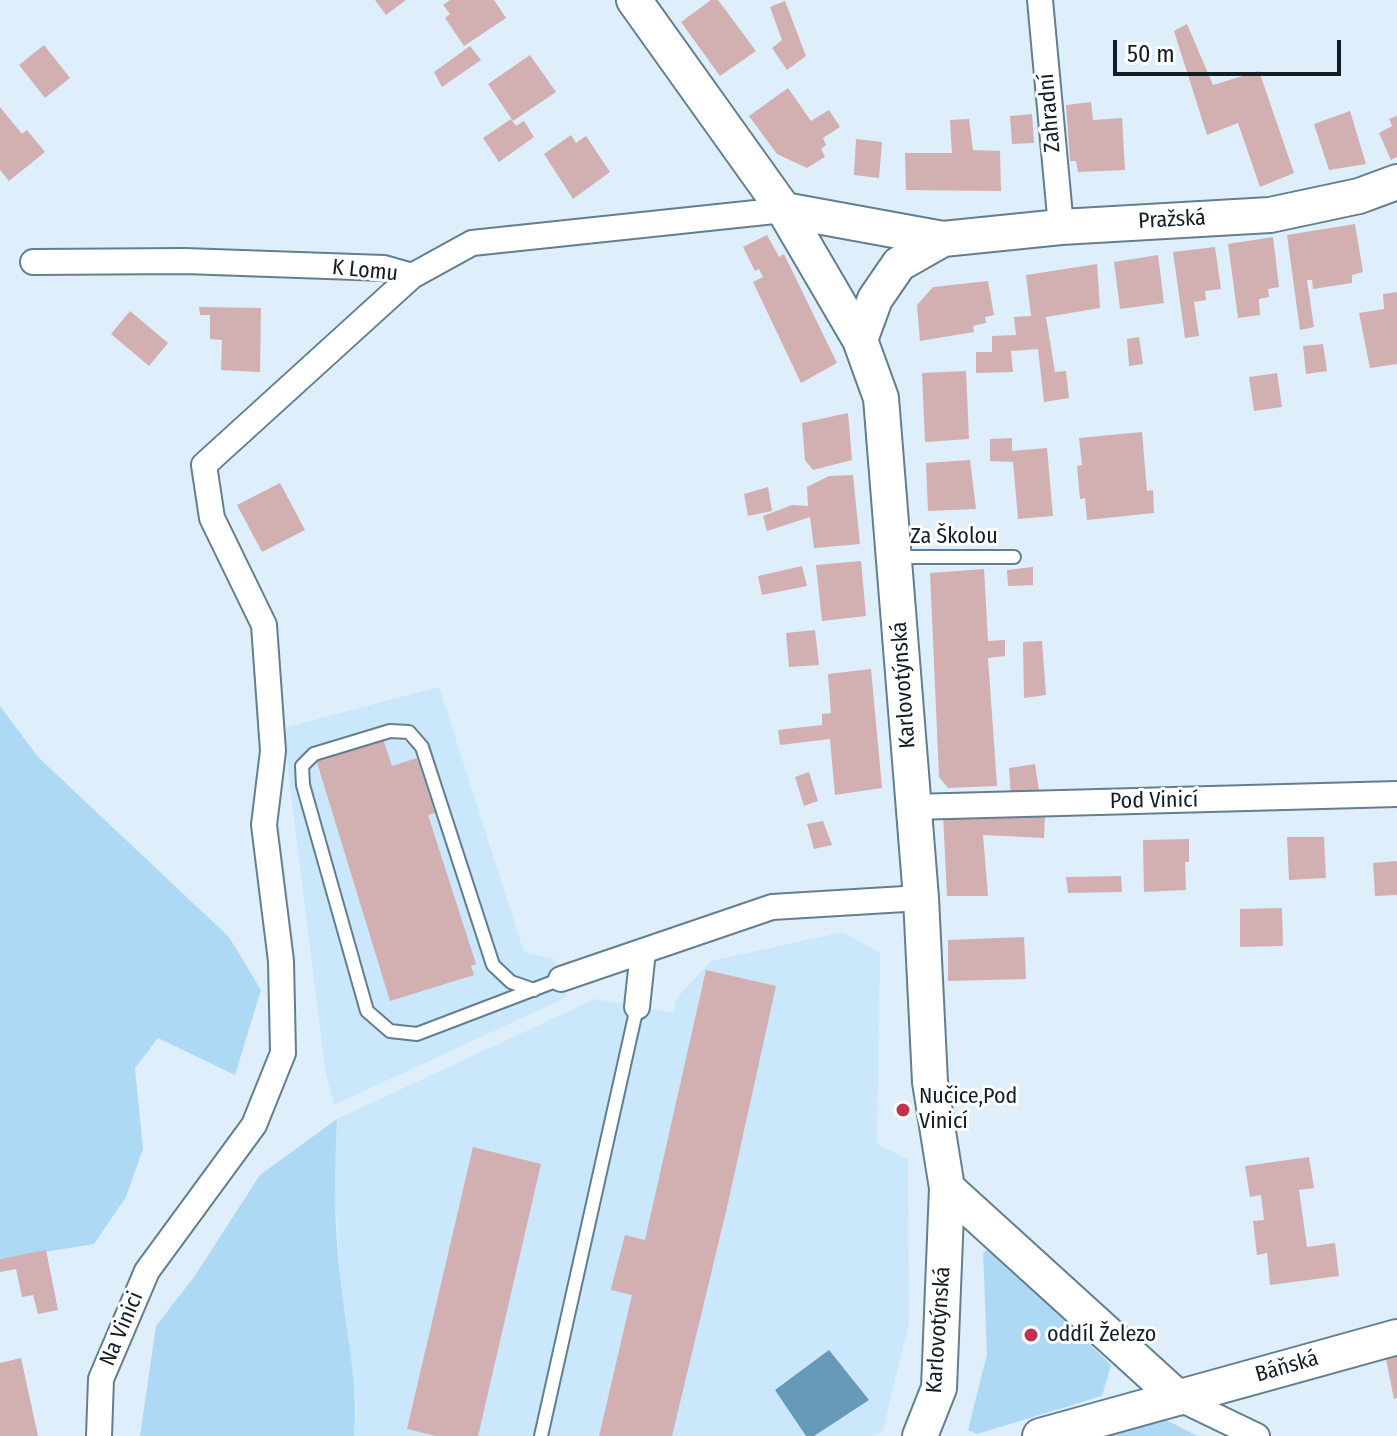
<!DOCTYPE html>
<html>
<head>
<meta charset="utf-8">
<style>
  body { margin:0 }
  #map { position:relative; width:1397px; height:1436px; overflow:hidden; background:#deeffb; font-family:"Fira Sans Condensed",sans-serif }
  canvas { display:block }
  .scale { position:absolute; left:1113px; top:40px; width:228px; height:36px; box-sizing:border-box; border:4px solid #121d24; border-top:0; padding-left:10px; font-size:24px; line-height:28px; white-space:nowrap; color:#121d24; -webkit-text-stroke:6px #fff; paint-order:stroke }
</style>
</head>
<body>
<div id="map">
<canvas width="1397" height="1436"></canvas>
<div class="scale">50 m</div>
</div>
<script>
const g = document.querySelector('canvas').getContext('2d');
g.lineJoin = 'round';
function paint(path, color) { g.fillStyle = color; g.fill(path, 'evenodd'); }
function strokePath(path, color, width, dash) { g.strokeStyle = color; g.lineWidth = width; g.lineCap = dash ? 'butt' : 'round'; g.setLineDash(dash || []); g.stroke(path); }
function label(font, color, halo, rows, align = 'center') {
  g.font = font + ' "Fira Sans Condensed",sans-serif'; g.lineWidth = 6; g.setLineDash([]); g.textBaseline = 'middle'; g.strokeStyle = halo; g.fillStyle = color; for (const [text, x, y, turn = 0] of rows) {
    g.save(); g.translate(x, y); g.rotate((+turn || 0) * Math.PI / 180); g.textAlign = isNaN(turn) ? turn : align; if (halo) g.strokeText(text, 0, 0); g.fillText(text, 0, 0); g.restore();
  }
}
const built = new Path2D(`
  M439,687L524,952L553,959L567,997L334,1105L325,1070L283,728Z
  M843,932L880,953L877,1144L908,1159L909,1323L883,1430L875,1436H354L357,1409L340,1280L334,1171L337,1119L595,999L673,1013L677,998L711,961Z`);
const green = new Path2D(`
  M0,706L38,757L229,937L261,990L235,1075L158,1038L135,1068L143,1149L126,1197L94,1244L0,1259Z
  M337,1119C334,1174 334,1230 341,1284C346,1334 359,1386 354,1436H140L156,1326L194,1277L260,1175Z
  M991,1247L1111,1365L1102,1396L977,1434L968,1430L987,1354L983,1253Z
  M1159,1416L1197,1436H1094Z`);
const water = new Path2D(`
  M829,1350L869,1400L814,1436H806L775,1390Z`);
const building = new Path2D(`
  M375,0H406L386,15Z
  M450,0H494L506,18L464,46L445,18L450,14L443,5Z
  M711,0H718L756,51L720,76L681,22Z
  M785,1L806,56L787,70L772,48L782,40L770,7Z
  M1187,24L1213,85L1259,71L1294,173L1260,187L1238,123L1207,135L1174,31Z
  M44,45L70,78L45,98L19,65Z
  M470,46L481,60L442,87L434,72Z
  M530,55L556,92L513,121L488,84Z
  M788,88L811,121L829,110L840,127L823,138L826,145L821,149L825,157L807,168L777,154L749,116Z
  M1091,102L1093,120L1122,118L1125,170L1078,172L1076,161H1070L1066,105Z
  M0,107L22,134L27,130L45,152L9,181L0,170Z
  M1350,111L1366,164L1329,170L1314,124Z
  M1032,114L1034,143L1012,144L1010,116Z
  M1397,116V157L1391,160L1379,133L1392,126L1389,119Z
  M511,119L516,126L524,121L534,137L499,162L483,138Z
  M969,119L973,150L1000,151L1001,191L906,190L905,153H952L950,120Z
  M571,135L576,143L586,136L610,172L573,199L544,154Z
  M856,139L882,142L879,178L854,175Z
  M1355,224L1363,272L1352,275V283L1313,289L1312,280H1307L1314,327L1300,330L1287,235Z
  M767,235L779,257L784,254L837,363L801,383L753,282L763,277L759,269L755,271L743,247Z
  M1273,237L1279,287L1268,289L1269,297L1259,299L1260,315L1238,318L1228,244Z
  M1215,247L1221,289L1205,291L1206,300L1194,302L1199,336L1185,338L1173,252Z
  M1158,255L1164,303L1120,309L1114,262Z
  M1097,264L1100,308L1046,317L1055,372L1066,371L1069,398L1044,402L1038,349L1011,351L1013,372L976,373V352H992V336L1016,335L1014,317L1031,316L1026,275Z
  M988,281L994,315L985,317L986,323L973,326L974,332L920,341L917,305L933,287Z
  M1397,292V364L1370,368L1359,313L1384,309L1383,294Z
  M199,307L261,308L260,372L221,370L222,340L210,339V315H200Z
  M130,311L168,343L149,366L111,334Z
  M1139,337L1143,364L1129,366L1127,339Z
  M1323,344L1327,371L1306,374L1303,346Z
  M966,371L969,439L925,442L922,373Z
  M1277,373L1282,407L1254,411L1249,377Z
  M848,413L852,460L813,470L805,460L802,423Z
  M1142,432L1147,491L1153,490L1154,513L1087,520L1085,498L1080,499L1077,466L1082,465L1079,438Z
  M1012,438V451L1047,448L1053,516L1018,519L1013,462L990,461V439Z
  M970,460L976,509L928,511L926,463Z
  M853,475L860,544L814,548L810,517L767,531L763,516L792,505L808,506L807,487L829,476Z
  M280,483L305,530L262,552L237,505Z
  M768,487L772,511L748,516L744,494Z
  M861,561L866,616L822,621L816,565Z
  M802,566L807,586L762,595L758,576Z
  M1033,567V585L1008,586L1007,570Z
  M984,569L988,641L1005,640V656L988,658L997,786L948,788L939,777L930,573Z
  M815,630L819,665L789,667L786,633Z
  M1042,641L1046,695L1024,698L1023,642Z
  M871,669L882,788L835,795L830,739L780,745L778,730L822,725V714L831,713L828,674Z
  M383,739L392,766L417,758L435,813L428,815L476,964L471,966L474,975L390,1001L316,759Z
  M1035,764L1040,797L1011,798L1009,768Z
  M809,772L818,801L804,806L795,777Z
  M943,814H1045L1044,838L983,835L988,896H947Z
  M823,821L832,845L814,849L807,824Z
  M1287,837H1324L1326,878L1289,880Z
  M1189,839V862H1185L1186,890L1144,892L1143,840Z
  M1397,861V895L1375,896L1373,863Z
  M1121,876L1122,892L1068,893L1066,877Z
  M1282,908L1283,946L1240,947V909Z
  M1024,937L1026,979L948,981V940Z
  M706,970L776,986L728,1203L672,1436H599L632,1295L611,1290L614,1277L625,1235L645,1240Z
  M473,1147L541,1164L478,1436H436L407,1429Z
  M1309,1157L1314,1188L1299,1190L1307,1247L1335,1243L1339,1276L1270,1285L1267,1253L1257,1255L1253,1221L1264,1220L1261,1195L1250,1197L1245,1166Z
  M46,1250L58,1310L38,1314L33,1295L22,1297L16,1269L0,1272V1259Z
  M1397,1351V1398L1394,1399L1385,1354Z
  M21,1358L38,1436H0V1363Z`);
const lane = new Path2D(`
  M895,557H1014
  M534,990L511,982L493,965L422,747L409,732L390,731L314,754L302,766L303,785L367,1011L390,1031L417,1034L561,979
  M541,1436L637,1007`);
const street = new Path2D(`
  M1040,0L1061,227
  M33,262L185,261L384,268L412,276
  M912,807L1397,794
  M561,979L772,907L921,898
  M637,1007L643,951
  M1178,1398L1257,1436
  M99,1436L101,1379L147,1271L254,1125L283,1053L281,961L264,825L273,751L264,625L212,518L204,465L412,276L472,243L784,210`);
const secondary = new Path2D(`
  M634,0L784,210L860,340L881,398L921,898L930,1082L947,1188L939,1388L920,1436
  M784,210L943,239L1061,227L1270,215L1359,196L1397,182
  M860,340L875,299L899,264L943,239
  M947,1188L1178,1398
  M1040,1436L1397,1337`);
const markers = [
  [903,1110,8,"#c2324c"],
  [1031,1335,8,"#c2324c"]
];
const streetNames = [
  ["Zahradní",1050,113,-95],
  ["Pražská",1172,220,-3],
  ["K Lomu",365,271,6],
  ["Za Školou",954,537],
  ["Karlovotýnská",904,685,-94],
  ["Pod Vinicí",1154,801,-1],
  ["Na Vinici",122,1329,-67],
  ["Karlovotýnská",939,1330,-86],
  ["Báňská",1287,1367,-16]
];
const poiNames = [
  ["Nučice,Pod",919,1097],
  ["Vinicí",919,1122],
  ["oddíl Železo",1047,1335]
];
paint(built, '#cae7fb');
paint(green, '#aed9f5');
paint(water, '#6799b9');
paint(building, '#d2afb1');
strokePath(lane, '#637e8f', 16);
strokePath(street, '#637e8f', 28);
strokePath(secondary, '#637e8f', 38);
strokePath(lane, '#fff', 12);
strokePath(street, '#fff', 24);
strokePath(secondary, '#fff', 34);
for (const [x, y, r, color] of markers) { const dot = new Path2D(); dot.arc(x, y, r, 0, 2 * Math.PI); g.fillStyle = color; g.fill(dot); strokePath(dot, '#fff', 3); }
label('22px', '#121d24', '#fff', streetNames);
label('22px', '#121d24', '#fff', poiNames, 'left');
</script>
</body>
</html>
